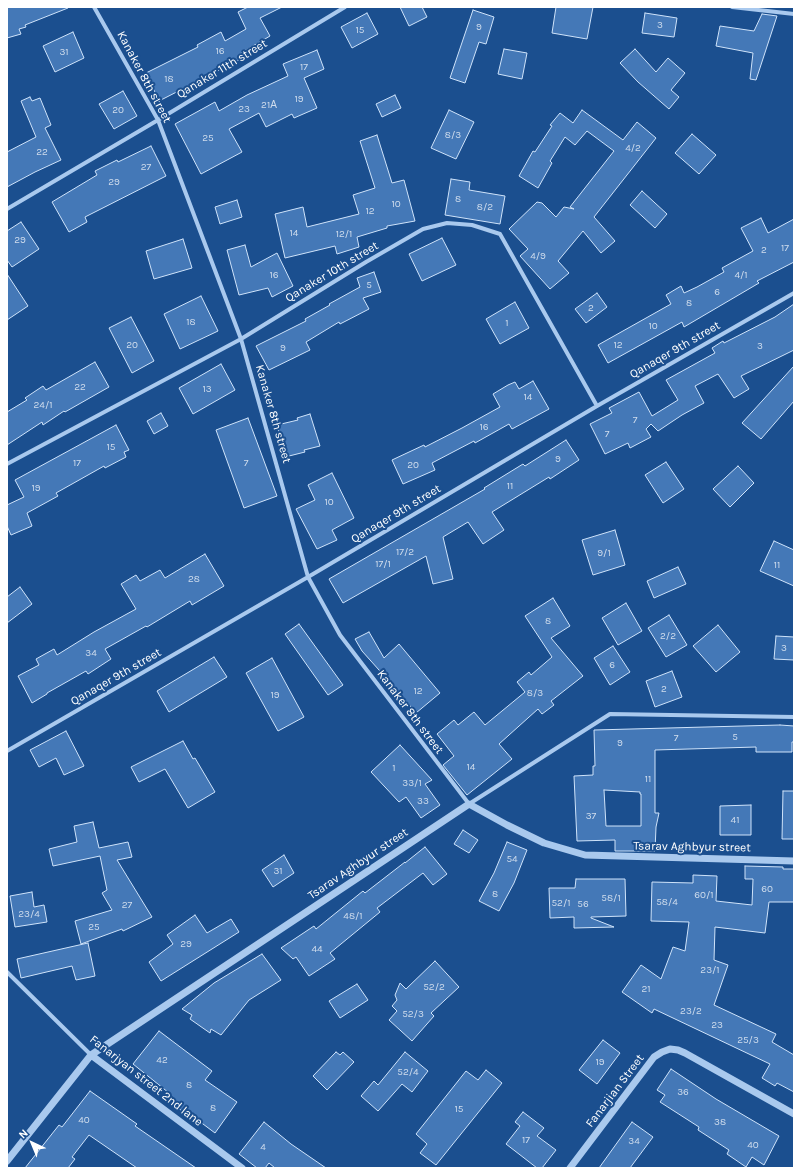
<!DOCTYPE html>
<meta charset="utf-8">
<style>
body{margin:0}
#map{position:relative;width:801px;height:1175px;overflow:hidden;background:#1b4f8f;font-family:Karla,sans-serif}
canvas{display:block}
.frame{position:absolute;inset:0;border:8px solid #fff;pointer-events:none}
.north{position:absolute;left:12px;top:1123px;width:40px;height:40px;-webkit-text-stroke:3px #1b4f8f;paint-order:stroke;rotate:316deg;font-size:11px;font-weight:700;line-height:16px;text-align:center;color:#fff}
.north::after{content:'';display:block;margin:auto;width:14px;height:18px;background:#fff;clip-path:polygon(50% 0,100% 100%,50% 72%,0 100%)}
</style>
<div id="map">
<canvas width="801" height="1175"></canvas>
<div class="frame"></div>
<div class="north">N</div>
</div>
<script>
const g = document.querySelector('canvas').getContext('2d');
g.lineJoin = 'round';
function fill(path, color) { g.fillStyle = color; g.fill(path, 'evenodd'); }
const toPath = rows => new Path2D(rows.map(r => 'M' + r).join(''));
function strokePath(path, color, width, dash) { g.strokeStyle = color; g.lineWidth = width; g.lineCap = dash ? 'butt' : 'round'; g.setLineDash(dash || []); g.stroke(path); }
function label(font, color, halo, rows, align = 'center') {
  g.font = font + ' Karla,sans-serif'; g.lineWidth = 4; g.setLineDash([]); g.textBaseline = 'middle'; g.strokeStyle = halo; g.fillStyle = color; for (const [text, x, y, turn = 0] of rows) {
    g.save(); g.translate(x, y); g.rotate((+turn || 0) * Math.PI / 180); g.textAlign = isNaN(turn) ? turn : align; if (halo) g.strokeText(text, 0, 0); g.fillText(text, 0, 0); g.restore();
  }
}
const building = toPath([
 [7,7,68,7,68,8,25,25,26,27,19,29,21,34,7,38,7,7],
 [248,7,282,7,260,18,270,36,241,53,243,58,159,101,146,73,198,47,197,45,221,32,225,41,246,29,238,12,248,7],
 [400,7,422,7,427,17,409,26,400,7],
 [556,7,593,7,587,39,552,33,556,7],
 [473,10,494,17,486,44,479,42,465,83,450,78,473,10],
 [367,13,378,34,352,48,341,27,367,13],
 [645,13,677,18,674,37,642,33,645,13],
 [762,14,777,16,756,80,750,79,753,53,716,46,720,26,754,31,762,14],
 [73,32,84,58,55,72,43,46,73,32],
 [504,49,527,53,522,79,498,74,504,49],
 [635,49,656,72,668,58,685,73,671,90,679,97,669,109,638,82,620,63,635,49],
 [317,50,324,69,304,78,317,108,294,118,292,114,266,127,259,113,229,129,242,152,201,174,175,124,215,102,219,111,247,95,288,76,283,64,317,50],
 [123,91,137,116,114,129,99,104,123,91],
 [395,95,401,108,382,117,376,104,395,95],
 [30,97,32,101,40,98,51,125,45,128,61,160,35,172,7,187,7,152,36,137,21,101,30,97],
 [449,110,474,122,456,159,431,148,449,110],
 [582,110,623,140,637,122,656,138,594,217,615,241,601,253,583,231,558,261,569,273,550,289,520,256,528,249,509,229,537,202,542,203,556,217,564,207,574,209,570,207,614,151,587,131,575,145,565,137,550,161,552,163,538,188,519,176,533,151,535,152,552,126,550,125,560,113,573,123,582,110],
 [692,134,716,155,699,174,675,153,692,134],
 [377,135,392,183,404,180,415,221,387,226,387,228,357,237,359,247,337,254,335,246,285,258,275,214,303,207,307,227,359,214,353,195,375,188,360,141,377,135],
 [151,146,166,176,85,217,87,222,69,232,52,202,97,175,95,171,117,160,118,162,151,146],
 [451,179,470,182,469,190,505,196,500,224,445,215,451,179],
 [642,191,667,214,655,228,630,205,642,191],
 [237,200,242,217,220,224,215,207,237,200],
 [761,218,768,233,794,219,794,262,757,281,759,283,684,327,682,322,608,363,598,345,671,304,666,295,681,286,684,293,697,287,724,272,722,268,753,251,741,228,761,218],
 [21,222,39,249,12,267,7,260,7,231,21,222],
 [442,238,456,265,422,281,409,254,442,238],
 [183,239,192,268,154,279,146,251,183,239],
 [245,245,251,267,277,253,293,286,272,297,268,288,239,295,227,250,245,245],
 [374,272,381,292,363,298,369,309,340,324,339,322,306,342,310,350,269,370,256,346,306,321,305,319,330,305,329,304,360,287,357,278,374,272],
 [7,274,28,306,7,320,7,274],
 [597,293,607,307,586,323,575,309,597,293],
 [201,296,218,331,180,349,164,314,201,296],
 [515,302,529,328,500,344,486,319,515,302],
 [794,304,794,350,741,376,749,389,734,398,718,374,695,386,704,403,682,415,658,431,651,424,646,429,651,437,630,448,628,443,605,454,590,424,612,413,609,408,639,392,652,416,678,400,666,380,715,353,712,348,723,341,724,343,775,317,794,304],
 [131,317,154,361,132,373,109,328,131,317],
 [95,362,109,387,65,412,64,411,43,425,42,422,7,445,7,412,27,400,25,398,43,386,46,390,95,362],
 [221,364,235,390,193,414,179,388,221,364],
 [794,366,794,401,761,439,742,423,794,366],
 [533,381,549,409,512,429,509,424,475,443,474,441,432,463,435,470,403,484,392,460,424,445,425,447,462,428,500,407,493,394,508,385,515,382,519,389,533,381],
 [161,413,168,426,154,434,147,421,161,413],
 [310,414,320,446,304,450,305,452,285,457,277,425,298,420,297,418,310,414],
 [248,418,277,496,244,508,216,430,248,418],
 [116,425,129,450,124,452,126,457,105,468,104,466,56,493,58,496,27,513,32,526,11,535,7,526,7,505,24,497,15,480,116,425],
 [566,440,579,460,550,479,549,477,492,512,504,530,483,544,468,522,443,537,453,579,433,584,426,556,343,603,329,579,485,489,484,488,523,464,525,466,566,440],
 [666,462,684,489,663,503,645,475,666,462],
 [738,466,754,483,730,507,713,489,738,466],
 [332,473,354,518,332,530,337,540,317,549,296,509,315,500,308,485,332,473],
 [615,530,625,565,593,575,582,540,615,530],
 [774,541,794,550,794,586,760,571,774,541],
 [205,554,224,586,192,605,190,601,147,627,146,626,105,649,111,659,88,674,86,671,47,693,47,694,32,703,18,676,39,665,36,659,54,649,57,655,94,632,136,609,121,584,136,575,140,581,160,570,165,578,205,554],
 [678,567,686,584,654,598,647,581,678,567],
 [20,587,32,604,7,623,7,597,20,587],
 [553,598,570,626,551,638,583,676,551,701,554,705,542,714,538,709,499,744,512,759,467,795,443,765,454,756,437,734,454,720,458,725,474,712,485,725,525,692,517,682,529,672,531,675,552,657,525,616,553,598],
 [626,603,642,631,618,645,602,618,626,603],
 [669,615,687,645,666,657,648,628,669,615],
 [299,624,343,685,328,695,285,634,299,624],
 [718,625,740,652,716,672,693,646,718,625],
 [369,632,384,658,399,644,440,693,416,713,396,689,362,651,355,639,369,632],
 [776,636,794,637,794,660,774,659,776,636],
 [613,646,630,672,610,685,594,658,613,646],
 [214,657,227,677,169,712,157,691,214,657],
 [272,658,304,717,278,731,246,673,272,658],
 [672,671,682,697,655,707,646,681,672,671],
 [780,725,794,726,794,742,792,742,792,752,756,752,756,747,655,750,655,813,659,813,656,827,655,851,615,851,615,840,577,841,574,776,593,775,593,766,595,766,594,730,780,725],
 [604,790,640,792,640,794,641,794,641,826,606,826,604,790],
 [66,731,84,766,64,775,56,758,39,767,30,750,66,731],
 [183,741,193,759,195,758,215,792,188,808,165,769,139,782,131,767,183,741],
 [400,745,432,780,425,784,440,805,421,818,406,797,399,802,371,772,400,745],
 [783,791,794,791,794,839,782,839,783,791],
 [751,805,751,835,720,835,720,806,751,805],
 [93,822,99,848,128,842,132,857,117,860,152,917,123,931,122,929,81,944,75,921,112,910,102,893,107,890,100,856,53,866,49,849,77,842,74,826,93,822],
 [463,830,478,840,469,853,454,844,463,830],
 [507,842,527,850,514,883,499,911,479,901,494,873,507,842],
 [425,847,447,874,433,885,423,873,377,908,380,912,330,953,335,959,309,976,296,957,293,959,281,948,314,926,316,929,363,891,365,893,405,862,405,863,425,847],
 [284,855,294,873,273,887,262,870,284,855],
 [745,866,783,867,783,869,794,869,794,902,769,902,765,933,715,927,714,960,728,965,714,1005,776,1034,772,1042,794,1055,794,1092,777,1083,775,1086,762,1078,770,1064,654,1009,652,1013,622,992,641,965,661,979,673,947,685,951,689,922,651,921,652,882,693,883,693,875,717,876,716,901,752,905,753,879,745,879,745,866],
 [576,879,625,879,626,916,591,917,591,918,614,927,574,928,574,917,550,918,549,888,575,888,576,879],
 [32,892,34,907,44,905,47,922,15,927,10,896,32,892],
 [195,915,207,933,231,919,239,932,161,981,149,962,173,944,167,935,195,915],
 [88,943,95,976,76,980,72,966,21,978,17,959,88,943],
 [262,954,281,980,249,1000,221,1035,211,1029,210,1033,190,1019,192,1015,182,1009,214,983,262,954],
 [435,961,459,987,431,1013,434,1016,412,1041,389,1020,397,1011,392,1006,397,1000,395,995,400,983,406,989,435,961],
 [357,984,368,1000,340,1018,329,1001,357,984],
 [159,1031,212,1071,205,1080,237,1102,215,1133,183,1109,182,1111,165,1098,169,1093,133,1064,159,1031],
 [603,1040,620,1053,597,1084,579,1070,603,1040],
 [336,1052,340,1055,343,1052,354,1062,327,1090,313,1076,336,1052],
 [405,1052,428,1071,412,1092,402,1084,378,1111,361,1096,374,1081,378,1085,405,1052],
 [671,1069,716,1099,779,1136,764,1165,752,1157,746,1167,727,1154,729,1150,698,1130,699,1127,660,1102,665,1095,657,1090,671,1069],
 [486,1070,502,1083,436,1165,420,1153,427,1144,416,1134,466,1071,478,1080,486,1070],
 [90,1091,137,1124,135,1126,196,1168,137,1168,89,1135,72,1157,75,1159,68,1168,25,1168,59,1125,62,1127,90,1091],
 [523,1112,544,1128,537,1136,556,1150,542,1168,537,1168,506,1144,520,1126,515,1122,523,1112],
 [264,1122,291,1144,326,1168,275,1168,269,1163,265,1168,257,1168,239,1154,264,1122],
 [632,1122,653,1137,630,1168,599,1168,632,1122]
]);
const minor = toPath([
 [94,7,158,120,241,339,308,577,340,635,469,804,610,714,794,717],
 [732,7,794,14],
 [7,209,158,120,345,7],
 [7,464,241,339,366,262,423,229,447,223,472,225,500,234,597,406],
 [7,751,308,577,597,406,794,293],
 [7,972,91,1055]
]);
const tertiary = toPath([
 [91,1055,242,1168],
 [7,1161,91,1055,469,804,507,825,544,843,585,855,794,861],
 [570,1168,654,1057,662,1052,670,1049,678,1050,685,1053,794,1114]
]);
const numberNames = [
 ["3",660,25],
 ["9",479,27],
 ["15",360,30],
 ["16",220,51],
 ["31",64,52],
 ["17",304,67],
 ["18",169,79],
 ["19",299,99],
 ["21А",269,105],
 ["23",244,109],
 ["20",118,110],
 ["8/3",453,135],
 ["25",208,138],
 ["4/2",633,148],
 ["22",42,152],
 ["27",146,167],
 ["29",114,182],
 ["8",458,199],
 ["10",396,204],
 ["8/2",485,207],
 ["12",370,211],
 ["14",294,233],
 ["12/1",344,234],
 ["29",20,240],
 ["17",785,248],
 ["2",764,250],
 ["4/9",538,256],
 ["16",274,275],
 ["4/1",741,275],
 ["5",369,285],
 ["6",717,292],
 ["8",689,303],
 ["2",591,308],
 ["18",191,322],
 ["1",507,323],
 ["10",653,326],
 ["20",132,345],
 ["12",618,345],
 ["3",760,346],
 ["9",283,348],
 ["22",80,387],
 ["13",207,389],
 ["14",528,397],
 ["24/1",43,405],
 ["7",635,420],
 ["16",484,427],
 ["7",607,434],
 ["15",111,447],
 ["9",558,459],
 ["17",77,463],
 ["7",246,463],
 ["20",413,465],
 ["11",510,486],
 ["19",36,488],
 ["10",329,502],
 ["17/2",405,552],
 ["9/1",604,553],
 ["17/1",383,564],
 ["11",777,565],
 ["28",194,579],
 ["8",548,621],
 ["2/2",668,636],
 ["3",784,648],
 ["34",91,653],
 ["6",612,665],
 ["2",664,689],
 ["12",418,691],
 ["8/3",535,693],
 ["19",275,695],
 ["5",735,737],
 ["7",676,738],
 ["9",620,743],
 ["14",471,767],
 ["1",394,768],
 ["11",648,779],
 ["33/1",412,783],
 ["33",423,801],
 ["37",591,816],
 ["41",735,820],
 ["54",512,859],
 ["31",278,871],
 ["60",767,889],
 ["8",495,894],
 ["60/1",704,895],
 ["58/1",611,898],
 ["58/4",667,902],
 ["52/1",561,903],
 ["56",583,904],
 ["27",127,905],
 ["23/4",29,914],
 ["48/1",353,916],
 ["25",94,927],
 ["29",186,944],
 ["44",317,949],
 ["23/1",710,970],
 ["52/2",434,987],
 ["21",646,989],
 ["23/2",691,1011],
 ["52/3",413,1014],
 ["23",717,1025],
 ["25/3",748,1040],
 ["42",162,1060],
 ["19",600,1062],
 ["52/4",408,1072],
 ["8",189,1085],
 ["36",683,1092],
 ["8",213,1108],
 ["15",459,1109],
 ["40",84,1120],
 ["38",720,1122],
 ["17",526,1140],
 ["34",634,1141],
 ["40",753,1145],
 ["4",263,1147]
];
const streetNames = [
 ["Qanaker 11th street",222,69,-31],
 ["Kanaker 8th street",144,77,62],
 ["Qanaker 10th street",332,272,-31],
 ["Qanaqer 9th street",675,350,-30],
 ["Kanaker 8th street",273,414,74],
 ["Qanaqer 9th street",396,514,-31],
 ["Qanaqer 9th street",116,677,-30],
 ["Kanaker 8th street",410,712,53],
 ["Tsarav Aghbyur street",692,847,1],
 ["Tsarav Aghbyur street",358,864,-34],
 ["Fanarjyan street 2nd lane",146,1081,38],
 ["Fanarjian Street",615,1091,-53]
];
fill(building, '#4478b7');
strokePath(building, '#cfe3fa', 1);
strokePath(minor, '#a9c9ee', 4);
strokePath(tertiary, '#a9c9ee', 7);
label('10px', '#d0dded', null, numberNames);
label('12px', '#fff', '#1b4f8f', streetNames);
</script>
